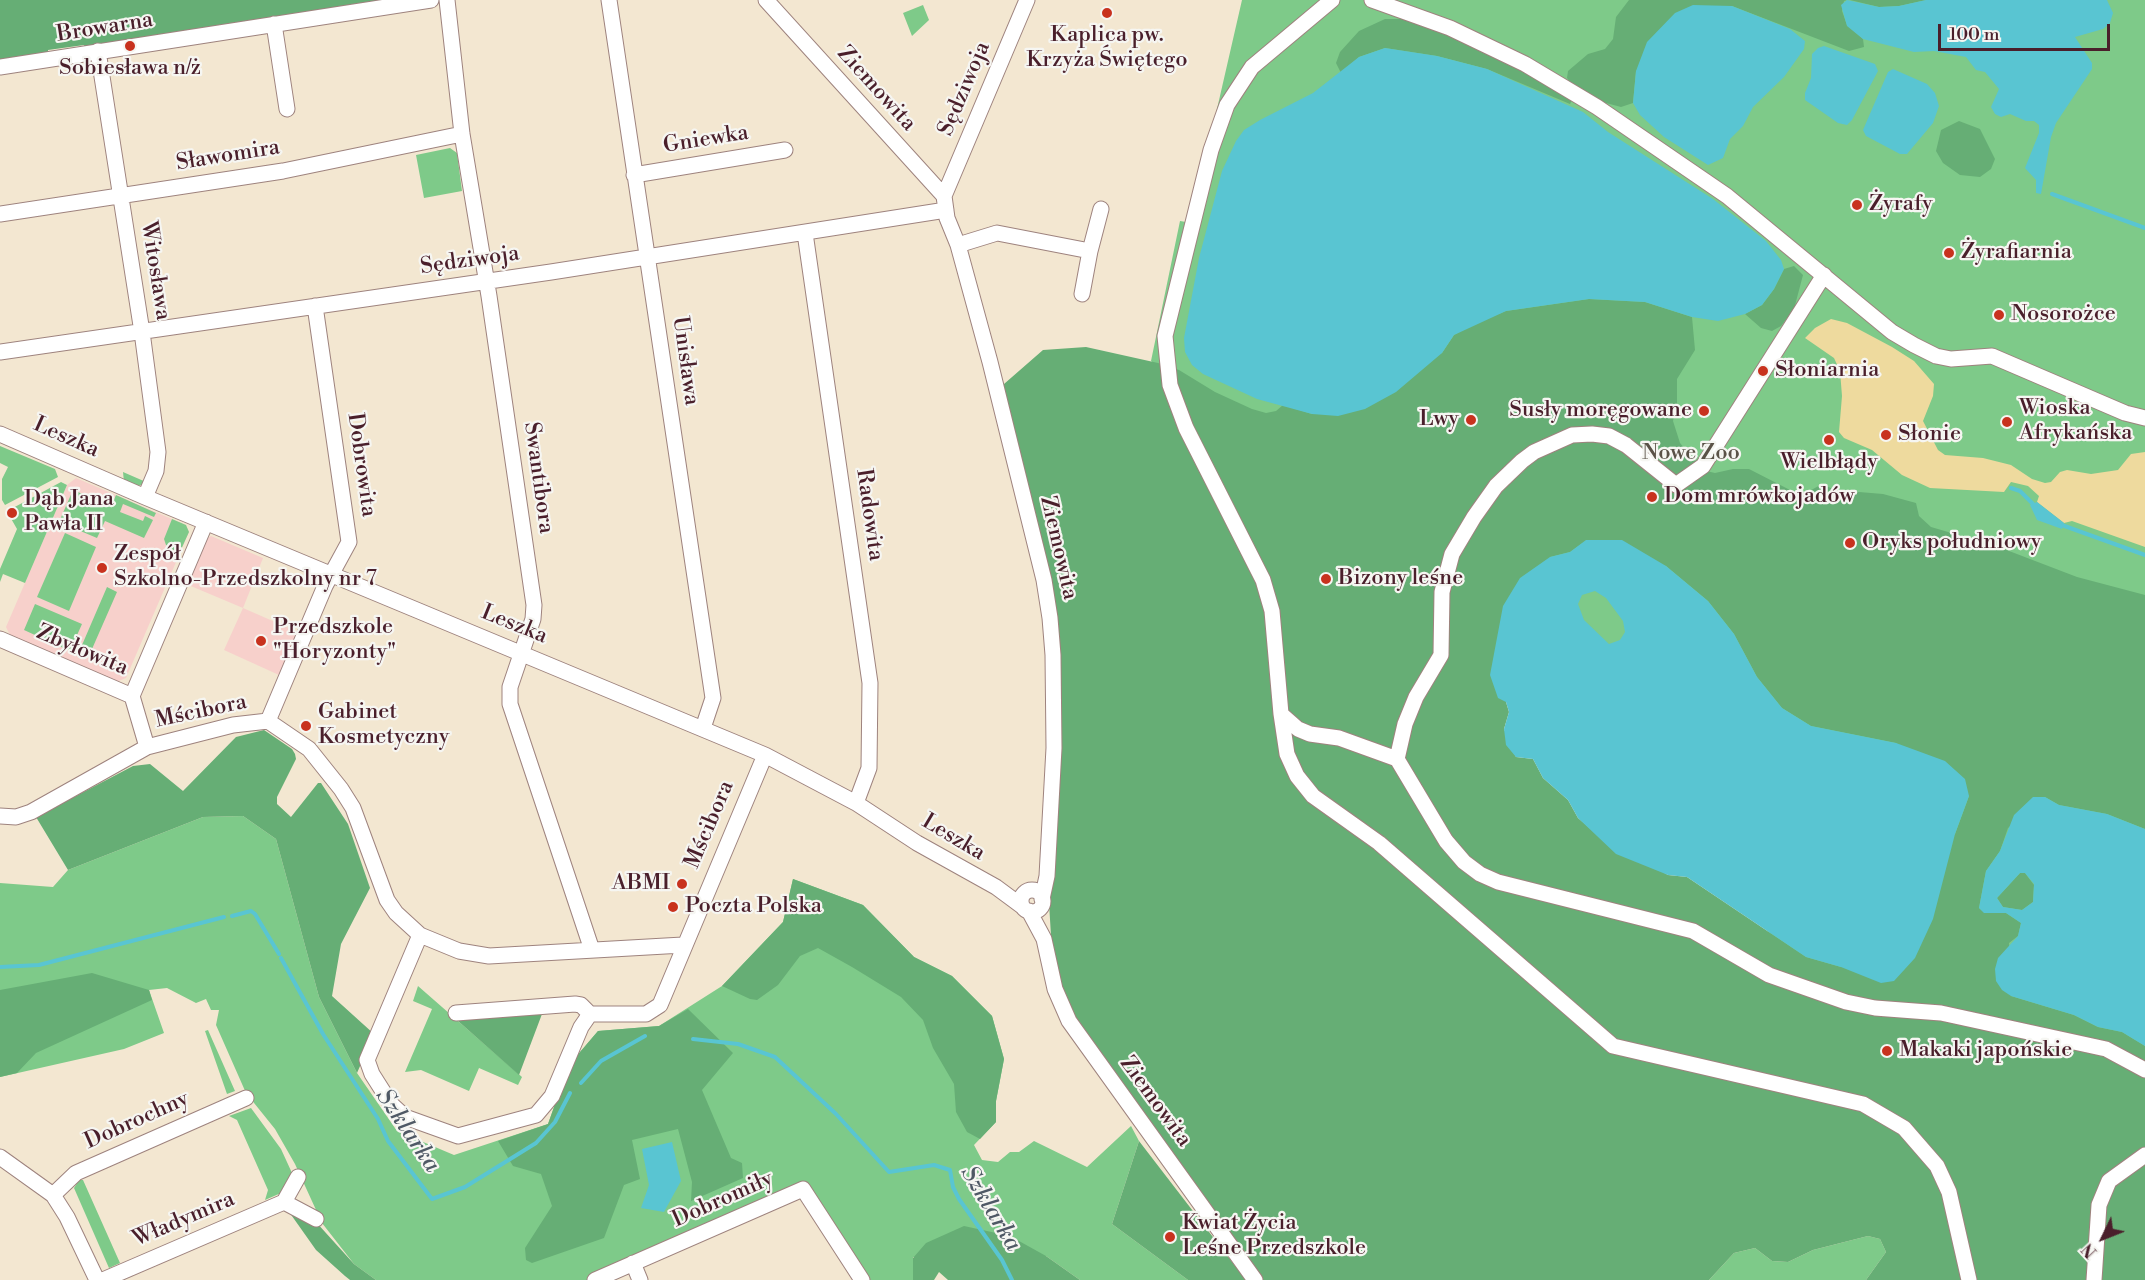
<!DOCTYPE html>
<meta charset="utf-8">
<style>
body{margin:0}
#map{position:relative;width:2145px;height:1280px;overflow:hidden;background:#f3e7d1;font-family:"Libre Bodoni",serif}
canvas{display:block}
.north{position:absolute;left:2073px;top:1208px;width:60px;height:60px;-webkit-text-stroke:4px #f6f6f2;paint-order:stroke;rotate:227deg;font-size:16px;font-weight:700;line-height:24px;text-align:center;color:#4a1f2b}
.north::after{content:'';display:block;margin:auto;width:21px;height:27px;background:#4a1f2b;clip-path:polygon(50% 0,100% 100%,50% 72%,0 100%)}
.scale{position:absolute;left:1938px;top:24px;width:172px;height:27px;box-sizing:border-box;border:3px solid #4a1f2b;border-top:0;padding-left:8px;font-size:18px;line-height:21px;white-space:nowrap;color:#4a1f2b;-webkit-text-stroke:4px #f6f6f2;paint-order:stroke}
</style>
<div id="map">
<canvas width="2145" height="1280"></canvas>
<div class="north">N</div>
<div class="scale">100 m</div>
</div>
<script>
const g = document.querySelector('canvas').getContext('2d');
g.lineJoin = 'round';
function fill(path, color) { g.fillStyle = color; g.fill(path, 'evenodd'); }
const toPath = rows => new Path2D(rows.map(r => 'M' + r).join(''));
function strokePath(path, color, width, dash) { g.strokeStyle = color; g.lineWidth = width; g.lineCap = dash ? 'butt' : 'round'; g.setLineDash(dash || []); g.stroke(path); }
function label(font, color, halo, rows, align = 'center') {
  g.font = font + ' "Libre Bodoni",serif'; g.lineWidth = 4.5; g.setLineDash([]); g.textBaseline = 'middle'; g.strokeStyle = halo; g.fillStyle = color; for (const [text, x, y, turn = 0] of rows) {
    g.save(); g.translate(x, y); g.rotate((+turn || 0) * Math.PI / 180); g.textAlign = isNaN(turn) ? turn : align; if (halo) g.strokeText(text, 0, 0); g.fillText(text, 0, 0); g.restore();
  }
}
const built = toPath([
 [76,478,186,525,189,532,126,678,116,682,11,637,6,627,67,485],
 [211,536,263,558,243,608,298,632,279,675,224,650,243,608,186,584,206,539]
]);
const green = toPath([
 [1242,0,2145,0,2145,1280,1151,361,1180,221,1186,222,1203,170],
 [923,5,929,20,912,36,903,13],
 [450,148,457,153,462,191,424,198,416,155],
 [0,446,55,469,58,477,5,505,2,500,2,479,8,467,0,463],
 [123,472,146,482,137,487,124,482],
 [61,482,67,485,25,583,3,574,0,582,0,569,17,529,9,515,11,509],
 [73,490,111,506,116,495,156,513,154,517,123,504,120,512,143,521,145,516,153,520,144,538,105,521,97,538,59,522],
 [172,519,186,525,189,532,179,554,166,545,164,539],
 [65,533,96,547,69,611,37,597],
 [107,587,117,592,92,649,82,645],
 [35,604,82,624,70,651,24,630],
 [243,816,276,839,319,997,357,1073,397,1131,454,1155,548,1124,569,1065,598,1031,659,1026,722,986,783,922,793,879,863,905,914,957,952,976,992,1016,1004,1059,996,1101,996,1122,974,1145,982,1160,998,1162,1010,1152,1019,1152,1034,1141,1087,1167,1131,1126,1139,1141,1112,1224,1188,1280,1080,1280,1046,1256,913,1257,913,1280,867,1280,808,1188,595,1280,376,1280,354,1264,322,1223,295,1164,275,1129,246,1093,216,1025,219,1010,211,1010,206,999,196,1003,167,988,149,990,164,1033,124,1049,0,1077,0,883,53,887,68,870,203,817],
 [418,986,522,1077,518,1085,479,1068,469,1091,421,1070,405,1072,432,1009,413,1001],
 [208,1030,235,1091,227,1094,205,1031],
 [251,1108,281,1149,292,1173,290,1182,281,1193,265,1200,268,1190,237,1120,229,1116],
 [79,1180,83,1180,120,1263,109,1268,74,1188],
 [1868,1236,1880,1239,1886,1252,1866,1280,1709,1280,1734,1253,1755,1248,1772,1261,1788,1262,1813,1250]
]);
const forest = toPath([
 [0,0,395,0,85,48,84,45,48,50,48,54,0,61],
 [1629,0,1847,0,1844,1,1842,11,1847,25,1863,39,1864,47,1849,51,1732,6,1636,71,1633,103,1621,107,1595,100,1575,88,1567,78,1568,71,1588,54,1605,49,1613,39,1616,17],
 [1850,0,1926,0,1899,6,1879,7],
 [1385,19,1410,19,1475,45,1533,74,1572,100,1570,104,1487,69,1437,56,1385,48,1359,57,1341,73,1336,63,1340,52,1359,31],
 [1959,121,1980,129,1995,159,1991,169,1980,177,1960,175,1943,163,1936,151,1941,130],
 [1794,266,1803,275,1794,309,1781,326,1772,331,1761,328,1745,314,1762,305,1774,289,1784,269],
 [1589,299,1645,302,1692,317,1695,350,1677,379,1677,403,1673,421,1680,443,1702,470,1715,473,1733,469,1749,469,1790,490,1806,493,1822,484,1835,490,1883,494,1916,503,1919,516,1931,527,1996,546,2077,577,2145,595,2145,829,2107,814,2059,805,2045,797,2008,828,2000,851,1986,871,1979,908,1984,912,2006,913,2021,923,2018,936,2009,943,2011,996,2074,1015,2098,1027,2122,1032,2145,1046,2145,1280,1866,1280,1886,1252,1880,1239,1868,1236,1813,1250,1788,1262,1772,1261,1755,1248,1734,1253,1709,1280,1259,1280,1064,1002,1052,952,1049,903,1060,653,1058,623,1001,391,1004,384,1043,350,1086,347,1158,363,1179,370,1215,392,1252,409,1266,413,1276,411,1283,405,1312,414,1442,353,1454,335,1474,324,1506,311],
 [1587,540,1666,566,1708,601,1734,634,1757,677,1782,708,1811,726,1896,743,1969,796,1955,834,1841,967,1806,957,1687,877,1668,875,1597,834,1578,818,1568,800,1543,778,1533,759,1516,757,1504,729,1509,712,1506,702,1550,557,1570,552],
 [264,730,292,749,295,754,296,759,277,797,277,804,291,817,318,783,321,783,348,824,370,888,341,944,332,996,374,1034,357,1073,319,997,276,839,243,816,203,817,68,870,36,817,133,766,150,764,183,791,236,737],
 [2020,873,2025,873,2034,885,2033,902,2022,910,2003,907,1997,898],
 [793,879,863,905,914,957,952,976,992,1016,1004,1059,996,1101,996,1122,980,1139,967,1132,956,1112,954,1084,933,1048,923,1020,901,997,852,967,818,948,800,956,778,985,757,1000,750,999,722,986,783,922],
 [92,973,149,990,152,1000,36,1053,17,1073,0,1077,0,990],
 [688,1009,733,1053,702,1090,731,1158,742,1163,743,1178,691,1201,692,1182,678,1129,632,1140,640,1179,624,1185,604,1238,532,1263,526,1260,525,1248,552,1206,541,1174,513,1166,498,1141,548,1124,569,1065,598,1031,659,1026],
 [449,1013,456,1013,542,1014,519,1075],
 [1139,1141,1246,1280,1188,1280,1112,1224],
 [287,1209,316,1222,354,1264,376,1280,350,1280,345,1276,316,1250],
 [964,1226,1010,1236,1046,1256,1080,1280,948,1280,939,1272,934,1280,913,1280,913,1258,926,1243]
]);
const sand = toPath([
 [1831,319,1847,323,1892,347,1914,361,1934,384,1933,396,1923,421,1938,450,1945,455,1983,458,2011,465,2032,479,2045,483,2051,482,2060,472,2067,470,2091,474,2118,470,2131,454,2145,452,2145,547,2072,521,2064,523,2037,502,2039,496,2028,486,2011,482,2004,492,1930,488,1902,475,1872,450,1844,438,1839,432,1842,396,1840,371,1834,358,1805,338,1815,328]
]);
const water = toPath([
 [1847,0,1879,7,1899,6,1926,0,2107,0,2113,13,2110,23,2103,29,2075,37,2092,63,2092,69,2056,123,2051,137,2041,194,2036,193,2036,180,2025,168,2039,133,2039,125,2034,121,2026,121,2010,114,2001,117,1995,114,1991,107,1999,89,1985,72,1976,70,1966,57,1934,51,1914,52,1863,39,1847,26,1841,5],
 [1693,5,1732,6,1790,29,1805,41,1804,49,1784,77,1753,107,1743,126,1730,139,1723,158,1708,165,1664,137,1640,115,1633,103,1636,71,1647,42,1675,13],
 [1824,46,1875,64,1878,71,1852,120,1847,125,1838,123,1805,100,1805,93,1811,78,1812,54,1818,48],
 [1385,48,1437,56,1487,69,1583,112,1608,132,1713,199,1766,241,1781,260,1784,269,1774,289,1762,305,1745,314,1718,321,1692,317,1645,302,1589,299,1506,311,1454,335,1442,353,1396,392,1365,409,1338,416,1312,414,1257,399,1203,374,1192,365,1185,352,1184,338,1199,258,1222,171,1236,141,1244,130,1260,120,1313,93,1359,57],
 [1893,69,1927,84,1935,93,1939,106,1933,123,1907,154,1900,154,1866,136,1863,130,1888,72],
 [2037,502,2064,523,2062,529,2037,520,2030,505],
 [1586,540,1622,540,1666,566,1708,601,1734,634,1757,677,1782,708,1811,726,1896,743,1945,761,1965,779,1969,796,1955,834,1933,919,1915,958,1894,981,1881,983,1841,967,1806,957,1687,877,1668,875,1616,854,1578,818,1568,800,1543,778,1533,759,1516,757,1506,745,1504,729,1509,712,1506,702,1498,698,1490,675,1503,606,1520,578,1550,557,1570,552],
 [1595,591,1606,598,1623,621,1625,632,1620,640,1609,644,1584,620,1578,604,1582,595],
 [2033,797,2045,797,2059,805,2107,814,2145,829,2145,1046,2122,1032,2098,1027,2074,1015,2011,996,2002,990,1996,981,1995,969,1998,958,2018,936,2021,923,2006,913,1984,913,1979,908,1986,871,2000,851,2014,815],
 [2020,873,2025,873,2034,884,2033,902,2022,910,2003,907,1997,898],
 [672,1142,681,1181,664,1212,641,1208,649,1185,642,1149]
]);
const stream = toPath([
 [2052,194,2145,228],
 [2011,488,2020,491,2036,507],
 [2059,524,2145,555],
 [232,916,251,911,255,914,279,954],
 [281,958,323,1034,378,1119,388,1141,432,1199,465,1187,536,1143,555,1122,570,1093],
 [0,967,39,965,224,917],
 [693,1039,738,1044,775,1057,836,1114,889,1172,934,1165,950,1170,953,1187,959,1199,1002,1260,1012,1280],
 [581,1083,601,1061,645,1036]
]);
const minor = toPath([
 [447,0,462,134,489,296,534,605,533,619,510,687,510,704,592,950],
 [609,0,713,698,703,728],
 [766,0,944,196,947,218,958,245,990,362,1044,580,1050,618,1053,655,1054,748,1047,876,1042,899],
 [1372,0,1450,28,1525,64,1597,107,1727,196,1892,332,1914,345,1936,356,1951,359,1992,356,2125,413,2145,418],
 [274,24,287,109],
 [98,51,142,332,158,452,156,471,145,497],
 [0,67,431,0],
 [634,175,785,150],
 [944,196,1027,0],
 [0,214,283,171,462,134],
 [805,233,870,683,869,768,856,803],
 [958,245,997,233,1090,251,1101,209],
 [1824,275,1703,466,1676,485,1626,445,1609,436,1592,434,1572,435,1534,452,1522,461,1496,486,1474,517,1452,554,1442,592,1441,655,1416,697,1405,724,1397,759,1446,841,1464,862,1480,874,1498,882,1693,931,1769,975,1846,1002,1875,1008,1941,1013,2106,1049,2145,1070],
 [1082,294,1090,251],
 [0,352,551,272,946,210],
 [0,434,145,497,765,755,856,803,917,843,996,887,1023,907],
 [0,639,132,696,147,747],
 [132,696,206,522],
 [1281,714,1272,611,1263,580,1186,428,1170,385,1165,336,1211,150,1227,105,1252,67,1332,0],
 [268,721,325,586,349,542,315,306],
 [1397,759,1339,738,1310,734,1298,729,1281,714,1287,754,1297,776,1313,796,1379,843,1613,1046,1863,1104,1904,1128,1937,1166,1949,1192,1969,1280],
 [0,816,16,817,31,812,147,747,233,725,268,721,309,749,341,789,353,808,387,900,396,913,420,935,459,951,489,956,683,945],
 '1021 901a11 11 0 1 1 22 0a11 11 0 1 1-22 0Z',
 [1029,911,1044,939,1055,989,1069,1021,1255,1280],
 [420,935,367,1060,372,1074,391,1104,405,1117,458,1136,536,1115,552,1096,581,1027,590,1014,646,1014,660,1005,765,755],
 [456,1013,575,1004,581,1005,590,1014],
 [0,1157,53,1195,67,1217,97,1280],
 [298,1177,284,1202,316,1219],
 [53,1195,76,1173,246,1098],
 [633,1263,640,1280],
 [103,1280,284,1202],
 [595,1280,803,1189,862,1280],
 [2094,1280,2099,1205,2109,1181,2145,1155]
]);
const markers = [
 [1107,13,6,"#c8321e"],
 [130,46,6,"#c8321e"],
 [1857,205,6,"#c8321e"],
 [1949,253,6,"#c8321e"],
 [1999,315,6,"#c8321e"],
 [1763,371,6,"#c8321e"],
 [1704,411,6,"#c8321e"],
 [1471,420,6,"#c8321e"],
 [2007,422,6,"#c8321e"],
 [1886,435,6,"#c8321e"],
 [1829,440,6,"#c8321e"],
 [1652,497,6,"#c8321e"],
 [12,513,6,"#c8321e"],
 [1850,543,6,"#c8321e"],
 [102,568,6,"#c8321e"],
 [1326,579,6,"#c8321e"],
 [261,641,6,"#c8321e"],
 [306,726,6,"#c8321e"],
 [682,884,6,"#c8321e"],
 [673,907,6,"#c8321e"],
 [1887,1051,6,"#c8321e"],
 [1170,1237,6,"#c8321e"]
];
const streetNames = [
 ["Browarna",105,28,-9],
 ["Ziemowita",876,89,48],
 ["Sędziwoja",965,89,-67],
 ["Gniewka",706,140,-9],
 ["Sławomira",228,156,-9],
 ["Sędziwoja",470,261,-8],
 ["Witosława",155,271,81],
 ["Unisława",685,361,82],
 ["Leszka",66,438,24],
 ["Dobrowita",361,465,82],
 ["Swantibora",538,478,82],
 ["Radowita",869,515,82],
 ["Ziemowita",1058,548,77],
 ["Leszka",514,625,22],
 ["Zbyłowita",82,651,23],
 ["Mścibora",201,712,-12],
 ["Mścibora",710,825,-67],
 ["Leszka",953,838,31],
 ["Ziemowita",1155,1102,54],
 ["Dobrochny",137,1121,-24],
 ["Dobromiły",723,1200,-24],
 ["Władymira",184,1220,-23]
];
const poiNames = [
 ["Kaplica pw.",1107,36,"center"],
 ["Krzyża Świętego",1107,61,"center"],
 ["Sobiesława n/ż",130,69,"center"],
 ["Żyrafy",1869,205],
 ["Żyrafiarnia",1961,253],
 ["Nosorożce",2011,315],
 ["Słoniarnia",1775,371],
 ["Wioska",2019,409],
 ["Afrykańska",2019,434],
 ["Susły moręgowane",1692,411,"right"],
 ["Lwy",1459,420,"right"],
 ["Słonie",1898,435],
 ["Wielbłądy",1829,463,"center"],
 ["Dom mrówkojadów",1664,497],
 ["Dąb Jana",24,500],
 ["Pawła II",24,525],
 ["Oryks południowy",1862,543],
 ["Zespół",114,555],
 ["Szkolno-Przedszkolny nr 7",114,580],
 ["Bizony leśne",1338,579],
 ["Przedszkole",273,628],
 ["\"Horyzonty\"",273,653],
 ["Gabinet",318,713],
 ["Kosmetyczny",318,738],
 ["ABMI",670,884,"right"],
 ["Poczta Polska",685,907],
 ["Makaki japońskie",1899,1051],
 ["Kwiat Życia",1182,1224],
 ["Leśne Przedszkole",1182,1249]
];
const parkNames = [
 ["Nowe Zoo",1691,454]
];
const waterNames = [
 ["Szklarka",407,1131,56],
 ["Szklarka",990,1209,59]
];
fill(built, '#f7d0cb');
fill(green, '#7eca89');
fill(forest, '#66ae75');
fill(sand, '#eeda9e');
fill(water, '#59c5d2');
strokePath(stream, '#59c5d2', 4);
strokePath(minor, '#9e837e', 17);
strokePath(minor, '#fff', 15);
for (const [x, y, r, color] of markers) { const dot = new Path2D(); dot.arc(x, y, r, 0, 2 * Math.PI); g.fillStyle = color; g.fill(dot); strokePath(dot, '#f6f6f2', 2); }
label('22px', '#4a1f2b', '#f6f6f2', streetNames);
label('22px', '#4a1f2b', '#f6f6f2', poiNames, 'left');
label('22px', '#5a5247', '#f6f6f2', parkNames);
label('italic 24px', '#4f5965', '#f6f6f2', waterNames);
</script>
